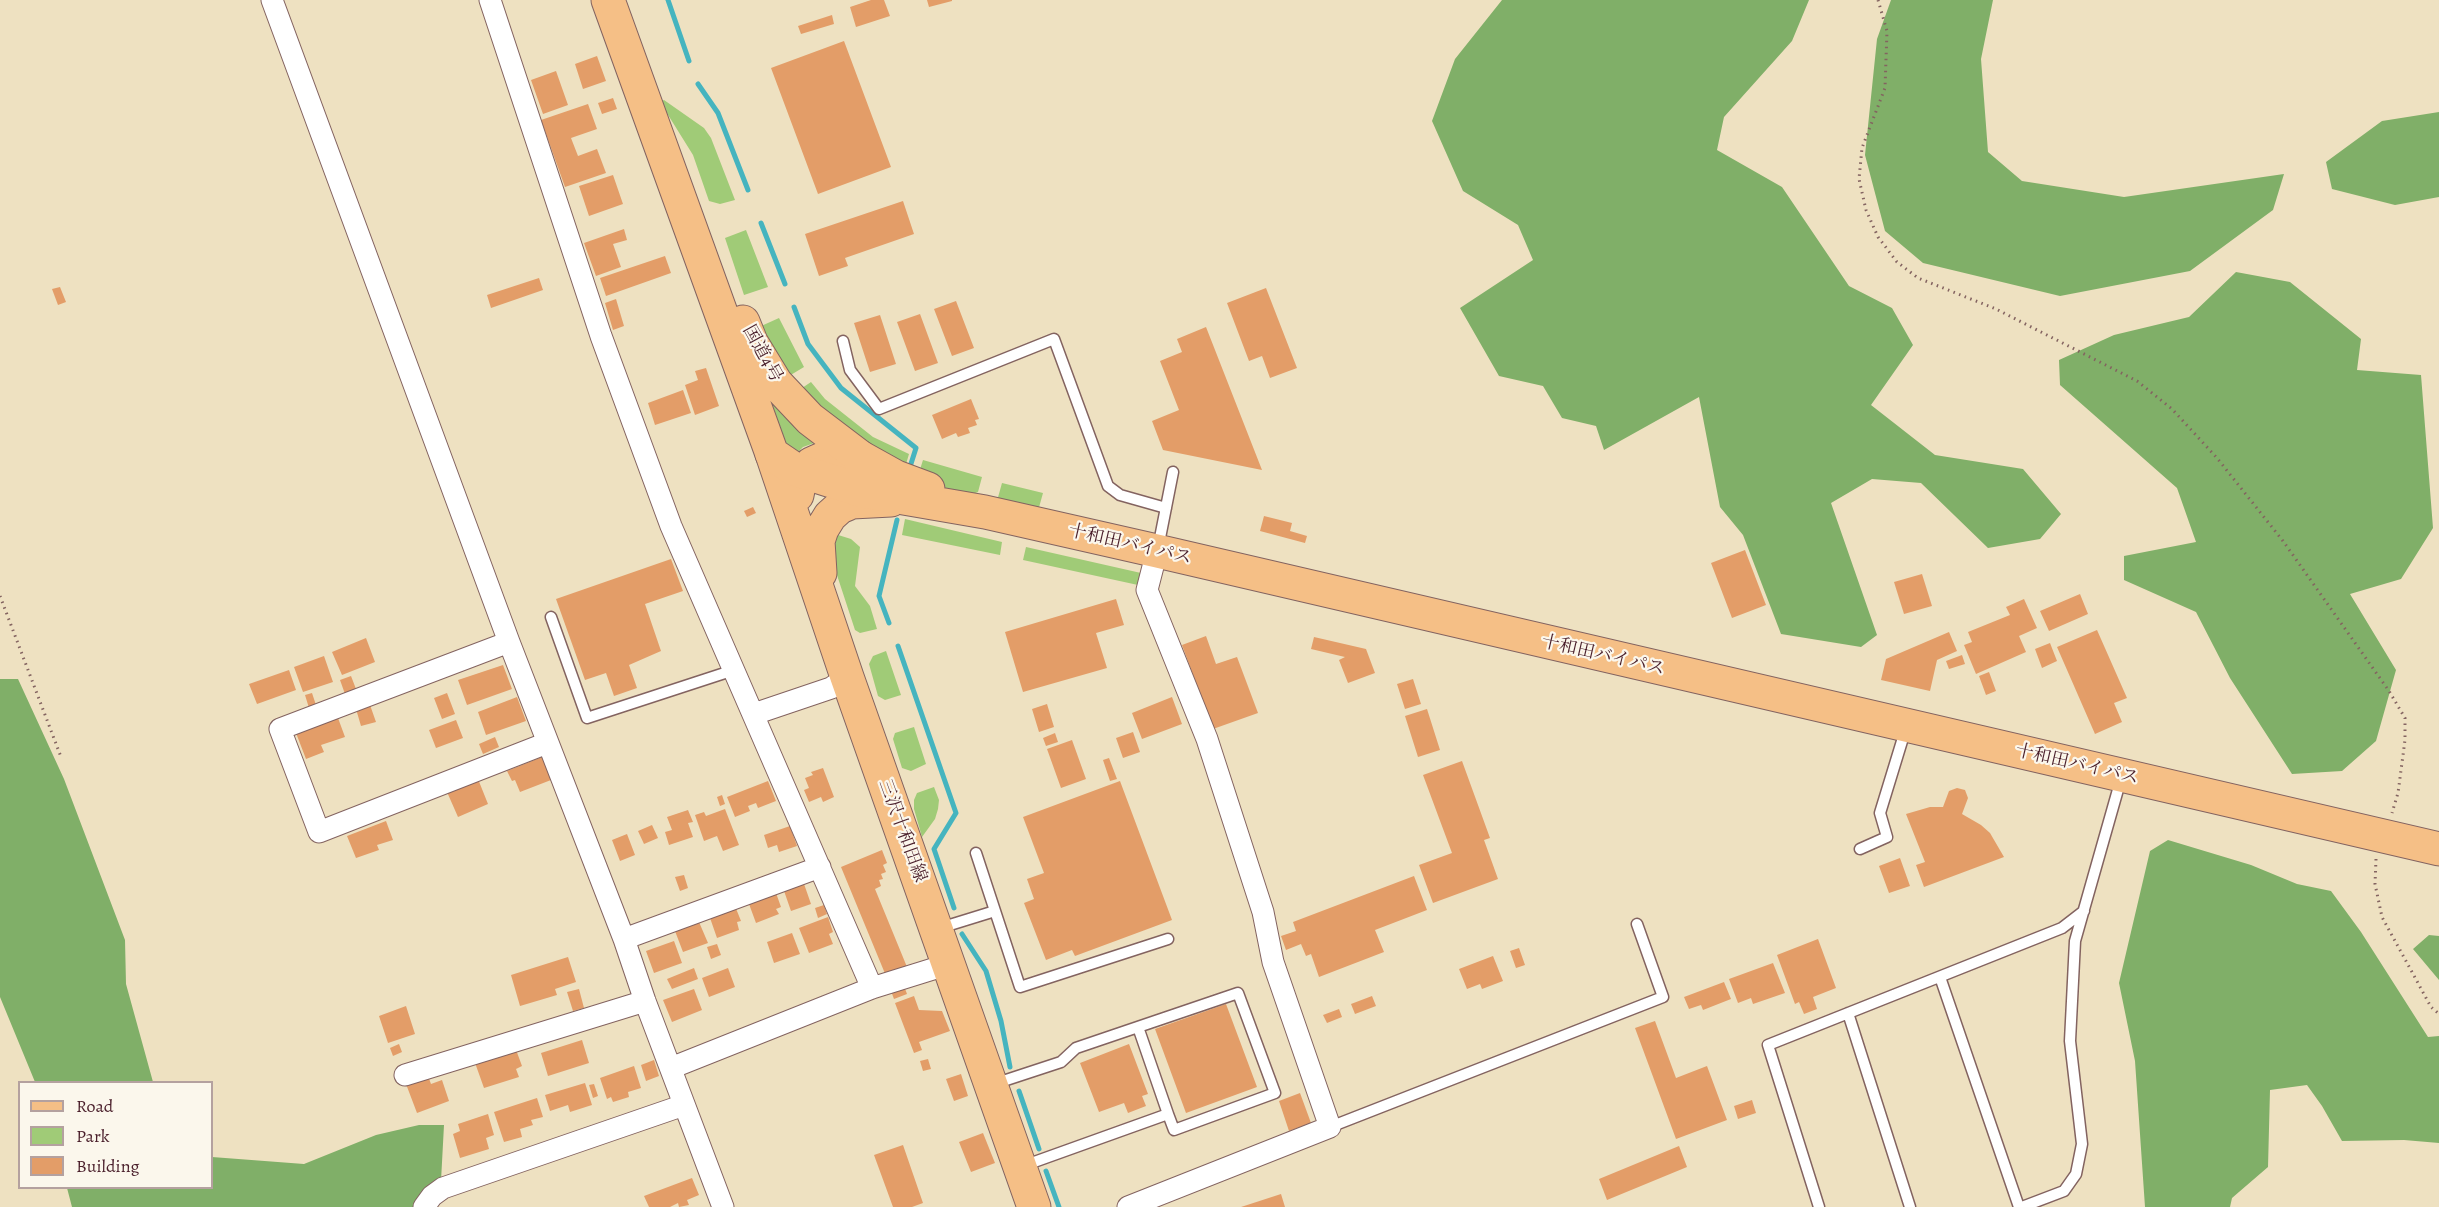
<!DOCTYPE html>
<meta charset="utf-8">
<style>
body{margin:0}
#map{position:relative;width:2439px;height:1207px;overflow:hidden;background:#eee1c1;font-family:Alegreya,serif}
canvas{display:block}
.legend{position:absolute;left:18px;top:1081px;width:195px;height:108px;box-sizing:border-box;background:#fbf7ec;border:2px solid #b4a19f;margin:0;padding:8px 10px;list-style:none;font-size:18px;color:#4a1f2b}
.legend li{display:flex;align-items:center;gap:12px;height:30px}
.legend b{width:30px;border:2px solid #b4a19f}
</style>
<div id="map">
<canvas width="2439" height="1207"></canvas>
<ul class="legend">
<li><b style="height:8px;background:#f5bf86"></b>Road</li>
<li><b style="height:16px;background:#a0cb77"></b>Park</li>
<li><b style="height:16px;background:#e39d68"></b>Building</li>
</ul>
</div>
<script>
const g = document.querySelector('canvas').getContext('2d');
g.lineJoin = 'round';
function fill(path, color) { g.fillStyle = color; g.fill(path, 'evenodd'); }
const toPath = rows => new Path2D(rows.map(r => 'M' + r).join(''));
function strokePath(path, color, width, dash) { g.strokeStyle = color; g.lineWidth = width; g.lineCap = dash ? 'butt' : 'round'; g.setLineDash(dash || []); g.stroke(path); }
function label(font, color, halo, rows, align = 'center') {
  g.font = font + ' Alegreya,"Noto Serif JP",serif'; g.lineWidth = 4.5; g.setLineDash([]); g.textBaseline = 'middle'; g.strokeStyle = halo; g.fillStyle = color; for (const [text, x, y, turn = 0] of rows) {
    g.save(); g.translate(x, y); g.rotate((+turn || 0) * Math.PI / 180); g.textAlign = isNaN(turn) ? turn : align; if (halo) g.strokeText(text, 0, 0); g.fillText(text, 0, 0); g.restore();
  }
}
const green = toPath([
 [664,100,704,128,711,138,735,200,720,204,709,201,693,155,660,102],
 [746,230,768,287,744,295,725,238],
 [779,318,804,367,789,376,759,327],
 [811,382,825,399,873,437,909,454,904,471,796,392],
 [767,390,820,441,803,447,797,453,790,454],
 [923,460,982,477,978,492,967,496,917,479],
 [1002,483,1043,493,1038,511,997,501],
 [905,519,1002,542,1000,555,902,535],
 [835,534,851,539,860,547,855,586,870,606,877,629,860,633,855,630,835,569,833,551],
 [1026,547,1141,573,1138,585,1023,560],
 [886,651,901,695,885,700,878,696,869,664,873,656],
 [914,727,926,764,911,771,902,768,893,739,895,733],
 [934,787,939,800,938,809,935,819,922,837,914,809,914,800,917,793]
]);
const forest = toPath([
 [1502,0,1809,0,1792,41,1724,117,1717,150,1782,187,1849,286,1892,308,1913,345,1871,405,1935,455,2023,469,2061,514,2040,539,1988,548,1921,483,1872,479,1831,503,1877,635,1861,647,1781,634,1743,535,1720,507,1699,397,1604,450,1596,426,1562,418,1543,386,1499,376,1460,308,1533,260,1518,225,1463,191,1432,121,1455,59],
 [1891,0,1993,0,1981,59,1988,152,2022,181,2124,197,2284,174,2273,210,2190,271,2060,296,1923,263,1885,231,1865,155,1877,39],
 [2439,112,2439,197,2395,205,2332,189,2326,162,2382,121],
 [2236,272,2290,282,2361,339,2357,370,2421,375,2433,528,2401,579,2350,594,2396,670,2376,741,2342,771,2292,774,2230,678,2196,612,2124,580,2124,556,2196,542,2177,488,2060,385,2059,360,2114,335,2189,317],
 [0,679,18,679,64,779,125,940,126,984,153,1082,35,1082,0,997],
 [2168,840,2251,865,2297,884,2331,891,2361,932,2428,1037,2439,1036,2439,1143,2404,1140,2342,1141,2322,1106,2307,1085,2270,1090,2268,1167,2232,1198,2230,1207,2145,1207,2135,1061,2119,983,2150,851],
 [2429,935,2439,936,2439,980,2413,949],
 [419,1125,444,1125,441,1181,416,1207,72,1207,67,1188,212,1188,212,1157,304,1164,376,1135]
]);
const stream = toPath([
 [668,0,689,61],
 [698,84,718,113,748,190],
 [761,223,785,284],
 [794,307,808,344,841,388,916,448,909,470],
 [889,623,879,596,897,520],
 [898,646,956,813,934,849,954,908],
 [962,934,986,971,1001,1021,1010,1067],
 [1019,1091,1039,1149],
 [1046,1171,1059,1207]
]);
const building = toPath([
 [871,0,884,0,890,16,856,27,850,7],
 [927,0,952,0,952,1,929,7],
 [832,15,834,24,801,34,798,26],
 [844,41,891,167,818,194,771,68],
 [597,56,606,81,583,89,575,64],
 [556,71,568,105,543,114,531,80],
 [613,98,617,109,602,114,598,103],
 [588,104,597,129,571,138,578,156,597,149,606,173,565,187,541,120],
 [613,175,623,204,589,216,579,186],
 [903,201,914,234,845,258,848,266,819,276,805,234],
 [624,229,627,240,613,244,621,267,596,276,584,243],
 [665,256,671,273,606,296,600,278],
 [539,278,543,290,491,308,487,295],
 [60,287,66,302,58,305,52,289],
 [1266,288,1297,368,1270,378,1262,356,1249,361,1227,303],
 [616,299,624,326,613,330,605,303],
 [956,301,974,348,952,356,934,309],
 [920,314,938,363,915,371,897,322],
 [880,315,896,364,870,372,854,323],
 [1206,327,1262,470,1163,450,1152,421,1179,410,1160,361,1182,352,1177,339],
 [706,368,719,406,695,415,685,385,698,380,695,371],
 [683,390,691,413,655,425,648,403],
 [971,399,979,419,975,420,977,425,968,428,970,433,958,437,956,433,942,439,932,415],
 [753,507,756,513,747,517,744,511],
 [1264,516,1292,523,1290,531,1307,536,1305,543,1260,531],
 [1745,550,1766,605,1732,618,1711,563],
 [671,559,683,591,645,604,661,651,629,665,637,688,614,696,606,673,585,680,556,599],
 [1922,574,1932,606,1904,614,1894,582],
 [2080,594,2088,614,2049,631,2040,611],
 [1116,599,1124,625,1096,633,1107,668,1023,692,1005,632],
 [2024,599,2037,628,2019,636,2026,652,1976,674,1964,645,1972,642,1968,632,2010,615,2006,607],
 [2097,630,2127,698,2114,703,2122,722,2095,734,2057,647],
 [1949,632,1957,651,1937,660,1930,691,1881,680,1886,659],
 [1206,636,1216,664,1237,657,1258,713,1213,729,1182,645],
 [1314,637,1366,649,1375,673,1348,683,1339,660,1345,657,1311,649],
 [366,638,375,662,342,675,332,652],
 [2050,643,2057,661,2042,668,2035,649],
 [1962,655,1965,664,1949,669,1946,661],
 [324,656,333,682,303,692,294,667],
 [503,665,512,689,467,705,458,680],
 [289,670,296,690,257,704,249,684],
 [1989,672,1996,691,1986,695,1979,676],
 [351,676,356,689,345,694,340,680],
 [1413,679,1421,704,1405,709,1397,684],
 [312,693,316,705,309,708,305,695],
 [447,693,455,714,442,719,434,698],
 [517,697,526,721,486,735,478,712],
 [1172,697,1182,724,1142,739,1132,713],
 [1047,704,1054,727,1039,732,1032,709],
 [370,705,376,722,361,726,356,709],
 [1427,709,1440,750,1418,757,1405,716],
 [338,718,345,737,321,745,324,752,306,759,296,733],
 [456,720,463,738,436,748,429,730],
 [1133,732,1140,752,1123,758,1116,738],
 [1055,733,1058,742,1046,746,1043,738],
 [495,737,499,747,483,754,479,744],
 [1072,740,1086,779,1061,788,1047,749],
 [542,757,551,780,520,792,515,780,512,781,507,771],
 [1109,758,1117,779,1110,781,1103,760],
 [1462,761,1490,838,1484,840,1498,879,1433,903,1419,865,1452,853,1423,775],
 [823,768,834,797,823,802,821,797,809,802,804,790,809,788,805,778,813,775,811,772],
 [478,779,488,804,458,817,447,792],
 [768,781,776,801,758,808,756,803,748,806,750,811,735,817,727,797],
 [1120,781,1172,920,1075,956,1072,950,1046,960,1024,903,1034,899,1027,879,1044,873,1023,817],
 [1957,788,1965,790,1968,798,1962,814,1981,825,1990,833,2004,857,1924,887,1916,865,1925,862,1906,814,1930,807,1943,807,1949,791],
 [722,795,725,804,720,806,717,797],
 [725,809,739,845,723,851,717,836,704,841,695,815,704,812,706,816],
 [688,810,693,822,688,823,693,837,669,845,665,832,672,830,667,817],
 [386,821,393,840,377,845,379,850,356,858,347,836],
 [652,825,658,838,644,844,638,831],
 [790,826,797,846,779,852,777,845,768,848,764,835],
 [627,834,635,855,620,861,612,840],
 [882,850,887,863,883,865,886,872,881,874,883,879,879,880,881,886,875,889,907,967,886,976,841,867],
 [1900,858,1910,886,1889,893,1879,866],
 [684,875,688,888,680,891,675,877],
 [1414,876,1427,910,1375,930,1384,952,1319,977,1311,954,1306,956,1301,944,1286,950,1281,936,1296,931,1293,922],
 [803,881,811,904,791,911,783,888],
 [776,893,781,907,776,909,779,914,756,923,749,904],
 [824,905,827,914,818,918,815,908],
 [735,906,741,921,737,922,739,930,717,938,709,915],
 [828,917,833,932,829,934,833,944,809,953,799,928],
 [699,922,708,943,683,952,675,931],
 [792,933,800,954,774,963,767,942],
 [1818,939,1836,988,1813,997,1817,1009,1804,1014,1799,1002,1795,1004,1777,955],
 [674,941,682,963,654,973,646,951],
 [717,944,721,955,711,959,707,947],
 [1519,948,1525,965,1516,968,1510,951],
 [1493,956,1503,981,1482,989,1480,984,1467,989,1459,969],
 [568,957,576,982,555,989,557,995,520,1006,511,975],
 [1773,963,1785,993,1753,1004,1751,998,1738,1003,1729,979],
 [694,968,698,979,672,989,667,979],
 [728,968,735,987,709,997,702,978],
 [1724,982,1731,999,1703,1010,1701,1005,1689,1009,1684,997],
 [904,986,907,994,894,999,891,991],
 [579,989,584,1008,573,1011,567,992],
 [694,989,702,1010,672,1022,663,1000],
 [914,996,919,1010,942,1011,950,1031,919,1042,922,1050,914,1053,895,1003],
 [1372,996,1376,1006,1355,1014,1351,1004],
 [1226,1004,1257,1087,1186,1113,1155,1029],
 [406,1006,415,1034,388,1043,379,1016],
 [1339,1009,1342,1017,1327,1023,1323,1015],
 [1655,1021,1676,1078,1707,1066,1727,1120,1676,1139,1635,1028],
 [582,1040,589,1063,548,1076,541,1053],
 [399,1044,402,1052,393,1056,390,1048],
 [1129,1044,1148,1094,1142,1096,1146,1106,1128,1113,1124,1103,1099,1112,1080,1063],
 [515,1047,522,1066,516,1069,519,1077,484,1088,474,1060],
 [928,1059,931,1069,923,1071,920,1061],
 [654,1060,659,1076,646,1081,641,1065],
 [634,1066,641,1088,628,1092,629,1097,613,1102,611,1097,607,1099,600,1078],
 [961,1074,968,1096,954,1101,946,1079],
 [428,1076,431,1084,442,1080,449,1101,417,1113,406,1084],
 [585,1083,592,1105,570,1112,568,1105,550,1111,545,1095],
 [594,1084,598,1096,593,1098,589,1085],
 [1300,1093,1311,1123,1289,1131,1279,1101],
 [537,1098,543,1117,531,1120,533,1125,520,1129,522,1137,504,1142,494,1112],
 [1752,1100,1756,1113,1738,1119,1734,1106],
 [488,1114,494,1135,486,1138,489,1149,460,1158,453,1134,460,1131,458,1124],
 [983,1133,995,1163,971,1172,959,1142],
 [903,1145,923,1203,912,1207,893,1207,874,1155],
 [1679,1146,1687,1167,1607,1200,1599,1179],
 [692,1178,699,1195,687,1200,689,1205,679,1207,678,1203,670,1207,649,1207,644,1196],
 [1281,1194,1285,1207,1241,1207]
]);
const path = toPath([
 [1878,0,1887,31,1885,88,1862,148,1859,179,1866,210,1878,237,1897,262,1918,278,1996,309,2137,381,2172,409,2217,458,2283,541,2389,691,2405,718,2405,740,2398,793,2392,813],
 [0,596,61,757],
 [2376,859,2375,884,2382,917,2431,1007,2439,1014]
]);
const service = toPath([
 [843,341,850,370,879,409,1054,339,1108,486,1120,495,1166,508],
 [1158,548,1173,472],
 [551,617,587,718,734,670],
 [1860,849,1887,837,1880,813,1906,728],
 [976,853,1020,987,1168,939],
 [940,928,995,911],
 [1940,977,2019,1207],
 [1848,1013,1910,1207],
 [1138,1027,1168,1114],
 [994,1084,1061,1062,1076,1048,1238,993,1275,1093,1174,1130,1168,1114,1023,1166],
 [1330,1127,1663,997,1637,924],
 [1819,1207,1768,1045,2062,928,2084,911],
 [2022,1207,2064,1191,2076,1174,2082,1144,2070,1041,2075,941,2121,779]
]);
const minor = toPath([
 [272,0,509,642,624,939,645,1001,723,1207],
 [490,0,601,336,671,526,872,988],
 [509,642,280,729,319,832,547,743],
 [754,714,831,688,847,677],
 [624,939,820,867],
 [671,1068,872,988,949,964],
 [405,1075,645,1001],
 [424,1207,432,1196,443,1188,684,1105],
 [1128,1207,1330,1127,1273,962,1263,912,1207,739,1147,590,1157,551]
]);
const primary = toPath([
 [772,454,847,677,1034,1207],
 [797,495,800,480,811,464,831,455,860,457],
 [820,573,818,541,822,529,830,516,840,507,852,502,891,500]
]);
const trunk = toPath([
 [608,0,772,454,794,469,863,491,985,512,1157,551,2439,849],
 [743,322,751,342,776,383,810,419,860,457,896,477,928,489]
]);
const streetNames = [
 ["国道4号",762,354,61],
 ["十和田バイパス",1130,545,13],
 ["十和田バイパス",1603,656,13],
 ["十和田バイパス",2077,765,13],
 ["三沢十和田線",902,831,70]
];
fill(green, '#a0cb77');
fill(forest, '#80af68');
strokePath(stream, '#45b4bf', 5);
fill(building, '#e39d68');
strokePath(service, '#836360', 13);
strokePath(minor, '#836360', 23);
strokePath(primary, '#836360', 35);
strokePath(trunk, '#836360', 35);
strokePath(path, '#836360', 3, [1.5, 4.5]);
strokePath(service, '#fff', 10);
strokePath(minor, '#fff', 21);
strokePath(primary, '#f5bf86', 33);
strokePath(trunk, '#f5bf86', 33);
label('18px', '#4a1f2b', '#fbf7ec', streetNames);
</script>
